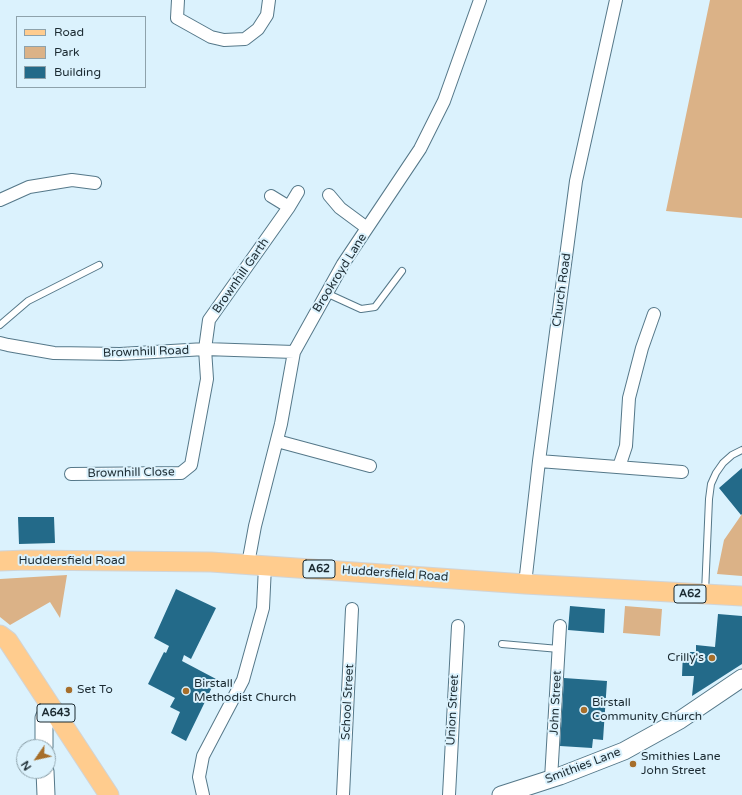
<!DOCTYPE html>
<style>
body{margin:0}
#map{position:relative;width:742px;height:795px;overflow:hidden;background:#dbf2fd;font-family:"Varela Round",sans-serif}
canvas{display:block}
.legend{position:absolute;left:16px;top:16px;width:130px;height:72px;box-sizing:border-box;background:#dbf2fd;border:1px solid #8ea2ab;margin:0;padding:5px 7px;list-style:none;font-size:12px;color:#1b2a31}
.legend li{display:flex;align-items:center;gap:8px;height:20px}
.legend b{width:20px;border:1px solid #8ea2ab}
.north{position:absolute;left:16px;top:739px;width:40px;height:40px;box-sizing:border-box;background:#dbf2fd;border:1px solid #8ea2ab;border-radius:50%;rotate:236deg;font-size:11px;font-weight:700;line-height:16px;text-align:center;color:#1b2a31}
.north::after{content:'';display:block;margin:auto;width:14px;height:18px;background:#a66e2a;clip-path:polygon(50% 0,100% 100%,50% 72%,0 100%)}
</style>
<div id="map">
<canvas width="742" height="795"></canvas>
<ul class="legend">
<li><b style="height:5px;background:#ffcc8e"></b>Road</li>
<li><b style="height:11px;background:#dbb287"></b>Park</li>
<li><b style="height:11px;background:#236a89"></b>Building</li>
</ul>
<div class="north">N</div>
</div>
<script>
const g = document.querySelector('canvas').getContext('2d');
g.lineJoin = 'round';
function fill(path, color) { g.fillStyle = color; g.fill(path, 'evenodd'); }
const toPath = rows => new Path2D(rows.map(r => 'M' + r).join(''));
function strokePath(path, color, width, dash) { g.strokeStyle = color; g.lineWidth = width; g.lineCap = dash ? 'butt' : 'round'; g.setLineDash(dash || []); g.stroke(path); }
function label(font, color, halo, rows, align = 'center') {
  g.font = font + ' "Varela Round",sans-serif'; g.lineWidth = 4; g.setLineDash([]); g.textBaseline = 'middle'; g.strokeStyle = halo; g.fillStyle = color; for (const [text, x, y, turn = 0] of rows) {
    g.save(); g.translate(x, y); g.rotate((+turn || 0) * Math.PI / 180); g.textAlign = isNaN(turn) ? turn : align; if (halo) g.strokeText(text, 0, 0); g.fillText(text, 0, 0); g.restore();
  }
}
const green = toPath([
 [710,0,742,0,742,218,666,211],
 [742,514,742,576,717,574,724,540],
 [67,575,60,618,50,602,10,625,0,617,0,579],
 [625,606,662,609,660,636,623,633]
]);
const building = toPath([
 [742,468,742,514,741,515,719,488],
 [18,517,54,517,55,543,19,544],
 [176,589,216,608,191,659,184,655,182,661,216,679,186,741,171,733,180,712,170,707,175,698,148,684,164,652,166,653,169,646,154,638],
 [570,606,605,609,604,633,568,630],
 [718,614,742,616,742,664,692,696,694,676,682,676,683,652,696,652,696,645,715,647],
 [564,678,607,681,603,740,593,739,592,748,560,746]
]);
const lane = toPath([
 [326,293,361,309,375,307,402,271],
 [0,325,28,301,99,265],
 [705,593,709,499,711,484,716,473,723,463,732,455,742,450],
 [502,644,559,649]
]);
const street = toPath([
 [178,0,177,18,211,37,224,40,245,39,258,29,267,15,269,0],
 [329,195,340,208,367,228],
 [0,200,29,187,72,180,95,183],
 [289,207,298,192],
 [0,343,8,345,54,353,120,354,205,349,294,352],
 [277,441,370,466],
 [539,461,682,472],
 [619,467,626,446,629,398,642,348,654,314],
 [71,474,181,473,191,465,207,379,205,349,209,320,289,207,271,196],
 [248,564,255,526,281,424,294,352,343,264,420,149,444,101,480,0],
 [525,584,539,461,576,181,616,0],
 [551,779,560,626],
 [203,795,199,777,203,756,243,680,263,608,265,566],
 [343,795,352,609],
 [449,795,458,626]
]);
const secondary = toPath([
 [44,747,44,718,47,712,53,708],
 [45,771,46,795],
 [501,795,560,776,624,751,680,720,742,678]
]);
const primary = toPath([
 [0,561,27,560,211,562,525,584,742,596],
 [0,635,8,641,109,795]
]);
const markers = [
 [712,658,4,"#a66e2a"],
 [69,690,4,"#a66e2a"],
 [186,691,4,"#a66e2a"],
 [584,710,4,"#a66e2a"],
 [633,764,4,"#a66e2a"]
];
const shields = [
 [319,569,32],
 [690,594,32],
 [56,713,38]
];
const shieldNames = [
 ["A62",319,569],
 ["A62",690,594],
 ["A643",56,713]
];
const streetNames = [
 ["Brookroyd Lane",340,273,-58],
 ["Brownhill Garth",241,276,-55],
 ["Church Road",562,290,-82],
 ["Brownhill Road",146,352,-2],
 ["Brownhill Close",131,473,-1],
 ["Huddersfield Road",72,561],
 ["Huddersfield Road",395,574,4],
 ["School Street",348,702,-87],
 ["John Street",556,703,-87],
 ["Union Street",453,710,-87],
 ["Smithies Lane",583,766,-21]
];
const poiNames = [
 ["Crilly's",704,658,"right"],
 ["Birstall",194,684],
 ["Methodist Church",194,698],
 ["Set To",77,690],
 ["Birstall",592,703],
 ["Community Church",592,717],
 ["Smithies Lane",641,757],
 ["John Street",641,771]
];
fill(green, '#dbb287');
fill(building, '#236a89');
strokePath(lane, '#557889', 8);
strokePath(street, '#557889', 14);
strokePath(secondary, '#557889', 19);
strokePath(primary, '#d1d4d6', 21);
strokePath(lane, '#fff', 6);
strokePath(street, '#fff', 12);
strokePath(secondary, '#fff', 17);
strokePath(primary, '#ffcc8e', 19);
for (const [x, y, r, color] of markers) { const dot = new Path2D(); dot.arc(x, y, r, 0, 2 * Math.PI); g.fillStyle = color; g.fill(dot); strokePath(dot, '#dbf2fd', 1.5); }
for (const [x, y, w] of shields) { const box = new Path2D(); box.roundRect(x - w / 2, y - 9, w, 18, 3); g.fillStyle = '#dbf2fd'; g.fill(box); strokePath(box, '#1b2a31', 1); }
label('bold 11px', '#1b2a31', null, shieldNames);
label('12px', '#1b2a31', '#dbf2fd', streetNames);
label('12px', '#1b2a31', '#dbf2fd', poiNames, 'left');
</script>
